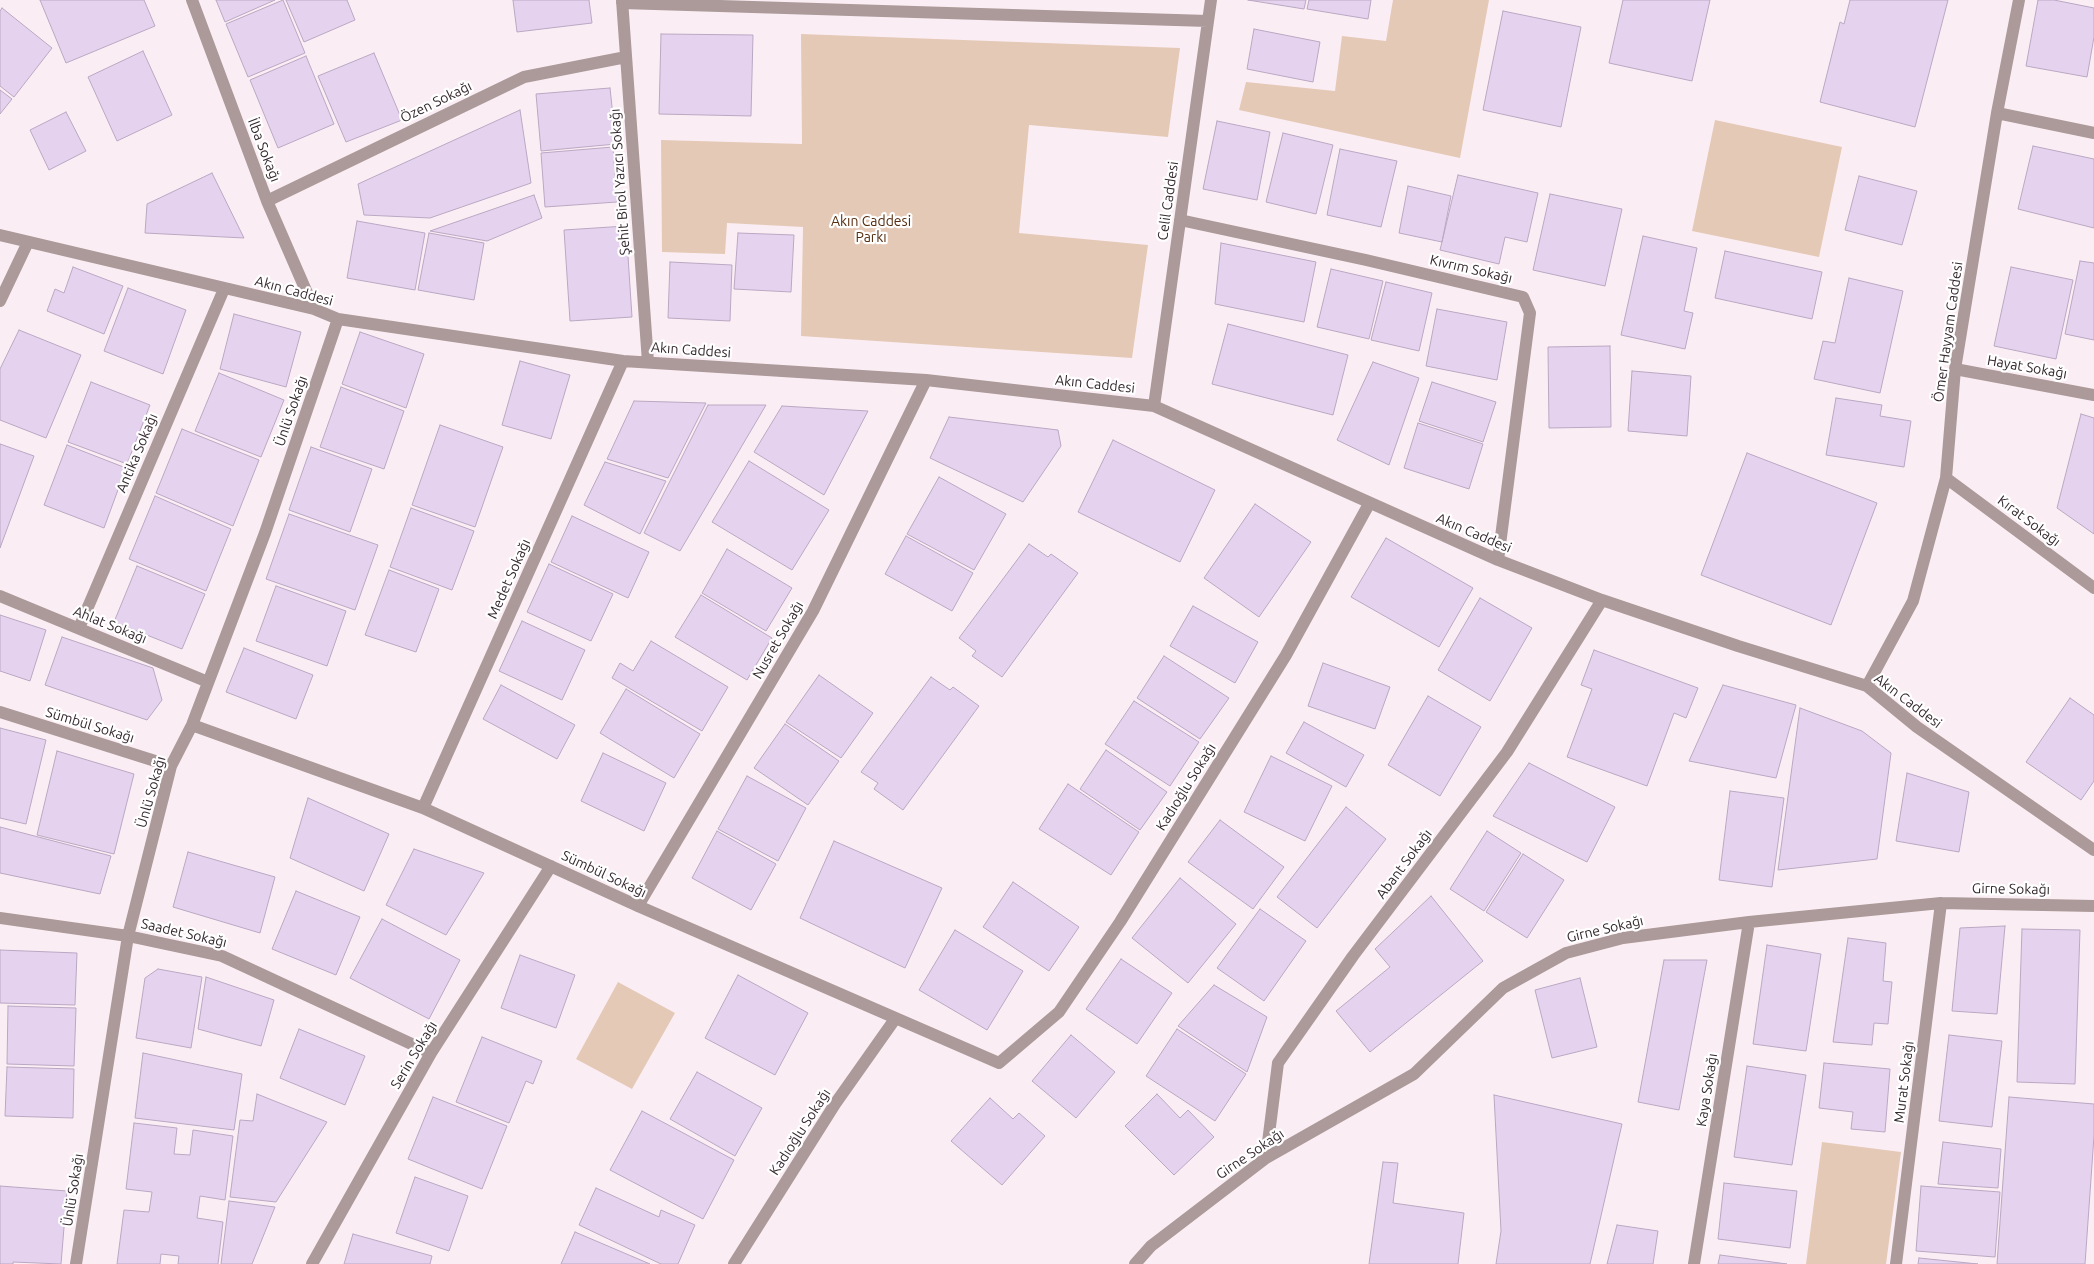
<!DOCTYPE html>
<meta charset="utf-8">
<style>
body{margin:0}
canvas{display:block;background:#fbedf4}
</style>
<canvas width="2094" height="1264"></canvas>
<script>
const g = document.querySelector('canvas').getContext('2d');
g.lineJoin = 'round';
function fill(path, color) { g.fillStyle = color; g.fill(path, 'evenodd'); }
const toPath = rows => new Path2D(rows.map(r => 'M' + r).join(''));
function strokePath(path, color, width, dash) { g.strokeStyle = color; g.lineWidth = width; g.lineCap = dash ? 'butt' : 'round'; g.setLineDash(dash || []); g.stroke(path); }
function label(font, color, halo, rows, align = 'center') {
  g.font = font + ' Ubuntu,sans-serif'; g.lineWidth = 4.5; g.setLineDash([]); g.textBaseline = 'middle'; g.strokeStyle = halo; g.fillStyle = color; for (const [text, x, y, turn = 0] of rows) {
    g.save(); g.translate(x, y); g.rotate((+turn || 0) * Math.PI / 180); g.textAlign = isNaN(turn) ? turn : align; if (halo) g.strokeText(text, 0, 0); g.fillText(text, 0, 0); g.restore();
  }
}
const green = toPath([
 [1393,0,1489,0,1460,158,1239,110,1246,82,1335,91,1342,36,1386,41],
 [801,34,1180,48,1168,137,1029,125,1019,233,1148,245,1132,358,801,336,803,227,727,223,725,254,662,252,661,140,802,144],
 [1715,120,1842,147,1819,257,1692,231],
 [618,982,675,1013,632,1089,576,1059],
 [1822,1142,1901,1152,1886,1264,1806,1264]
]);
const building = toPath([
 [40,0,144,0,155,26,66,63,40,0],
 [216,0,275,0,225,22,216,0],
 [283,0,305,53,248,77,226,24,283,0],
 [286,0,347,0,355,20,304,42,286,0],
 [513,0,589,0,592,23,517,32,513,0],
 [1248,0,1306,0,1304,9,1248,0],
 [1309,0,1371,0,1368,19,1307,9,1309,0],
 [1623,0,1710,0,1692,81,1609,63,1623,0],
 [1850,0,1948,0,1915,127,1820,102,1840,22,1844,24,1850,0],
 [2038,0,2054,0,2094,8,2094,37,2087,77,2026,66,2038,0],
 [2,8,52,48,14,97,0,86,0,11,2,8],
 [1503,11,1581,27,1561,127,1483,110,1503,11],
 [1254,29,1320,42,1313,82,1247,69,1254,29],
 [661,34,753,35,751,116,659,114,661,34],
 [143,51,172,115,117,141,88,77,143,51],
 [374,53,402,120,346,142,318,76,374,53],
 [306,56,334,124,278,148,250,80,306,56],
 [610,88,616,144,541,151,536,94,610,88],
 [0,90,12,99,0,114,0,90],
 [520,110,531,183,430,218,364,215,358,184,520,110],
 [66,112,86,151,49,170,30,130,66,112],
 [1217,121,1270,132,1257,200,1203,189,1217,121],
 [1283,133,1333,145,1316,214,1266,202,1283,133],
 [2033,146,2094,159,2094,228,2018,209,2033,146],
 [613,147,617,202,545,207,541,153,613,147],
 [1340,149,1397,161,1381,227,1327,215,1340,149],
 [212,173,244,238,145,233,147,204,212,173],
 [1458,175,1538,193,1527,242,1505,237,1499,264,1440,250,1458,175],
 [1859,176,1917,191,1902,245,1845,230,1859,176],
 [1408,186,1451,196,1442,242,1399,233,1408,186],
 [1550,194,1622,209,1605,286,1533,270,1550,194],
 [534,195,542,218,487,241,430,231,534,195],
 [357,221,425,233,415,290,347,278,357,221],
 [626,226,632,317,570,321,564,230,626,226],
 [429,233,484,243,474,300,418,290,429,233],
 [738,233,794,235,791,292,734,289,738,233],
 [1643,236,1697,248,1684,311,1693,313,1685,349,1621,335,1643,236],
 [1221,243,1316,262,1304,322,1215,304,1221,243],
 [1725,251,1822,272,1812,319,1715,298,1725,251],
 [2080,261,2094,263,2094,340,2065,334,2080,261],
 [670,262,732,265,730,321,668,318,670,262],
 [73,267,123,286,104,334,47,311,55,289,64,293,73,267],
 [2011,267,2073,280,2056,359,1994,346,2011,267],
 [1331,269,1383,281,1369,339,1317,327,1331,269],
 [1849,278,1903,291,1880,393,1814,379,1823,341,1835,343,1849,278],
 [1386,282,1432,293,1419,351,1371,340,1386,282],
 [128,288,186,310,163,374,104,351,128,288],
 [1437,309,1507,322,1497,380,1426,366,1437,309],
 [234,314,301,332,286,387,220,369,234,314],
 [1228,324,1348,355,1333,415,1212,384,1228,324],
 [19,330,81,355,46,438,0,420,0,369,19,330],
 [360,332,424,354,406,408,342,384,360,332],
 [1610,346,1611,427,1549,428,1548,347,1610,346],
 [520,361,570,375,551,439,502,425,520,361],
 [1373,362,1419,378,1389,465,1337,440,1373,362],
 [1632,371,1691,376,1687,436,1628,431,1632,371],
 [219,373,284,400,261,457,195,431,219,373],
 [91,382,150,405,127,464,68,442,91,382],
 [1432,382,1496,402,1483,442,1419,421,1432,382],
 [341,387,404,411,384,469,320,447,341,387],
 [1836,398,1882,405,1880,416,1911,421,1904,467,1826,455,1836,398],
 [634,401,706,403,668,478,607,459,634,401],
 [708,405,766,405,680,551,644,533,708,405],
 [782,406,868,411,824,495,754,452,782,406],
 [2081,414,2094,418,2094,534,2057,508,2081,414],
 [949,417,1058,430,1061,446,1023,502,930,458,949,417],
 [1418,423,1483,444,1469,489,1404,468,1418,423],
 [440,425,503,447,475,527,412,505,440,425],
 [182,429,259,460,233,526,156,493,182,429],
 [1113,440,1215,490,1180,562,1078,512,1113,440],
 [0,444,34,456,0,548,0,444],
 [67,445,126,468,104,528,44,505,67,445],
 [311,447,372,469,350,532,289,510,311,447],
 [1747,453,1877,503,1831,625,1701,575,1747,453],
 [749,461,829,510,792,570,712,522,749,461],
 [605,462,666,481,640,534,584,505,605,462],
 [939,477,1006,514,974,570,907,534,939,477],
 [155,496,231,529,206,591,129,559,155,496],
 [1255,504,1311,542,1259,617,1204,578,1255,504],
 [411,508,474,531,452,590,390,567,411,508],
 [289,514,378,545,355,610,266,579,289,514],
 [572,516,649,552,628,598,551,562,572,516],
 [906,536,973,573,952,611,885,574,906,536],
 [1386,538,1473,588,1439,647,1351,597,1386,538],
 [1029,544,1048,557,1051,554,1078,573,1002,677,972,656,976,651,959,638,1029,544],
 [727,549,792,588,766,631,702,593,727,549],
 [549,564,613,594,591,641,527,612,549,564],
 [137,566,205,594,182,649,114,622,137,566],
 [389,570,439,589,416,652,365,635,389,570],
 [276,586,346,611,327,666,256,641,276,586],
 [701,595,772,638,747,680,675,637,701,595],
 [1480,598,1532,628,1490,701,1438,670,1480,598],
 [1193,606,1258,642,1235,683,1170,646,1193,606],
 [0,615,46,630,30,681,0,671,0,615],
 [522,621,585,650,562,700,499,671,522,621],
 [62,637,153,668,162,700,147,720,45,685,62,637],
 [651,641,728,687,702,731,612,678,620,663,633,671,651,641],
 [244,648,313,675,296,719,226,692,244,648],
 [1594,650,1698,688,1686,718,1674,713,1647,786,1567,757,1592,689,1581,685,1594,650],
 [1164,656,1229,698,1200,739,1137,698,1164,656],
 [1323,663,1390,687,1375,729,1308,706,1323,663],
 [819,675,873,713,841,758,786,722,819,675],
 [931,677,950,690,953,687,979,706,903,810,874,789,878,783,861,772,931,677],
 [501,685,575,725,557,759,483,719,501,685],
 [1723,685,1796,705,1776,778,1689,761,1723,685],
 [626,689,700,734,674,778,600,733,626,689],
 [1428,696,1481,727,1440,796,1388,765,1428,696],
 [2070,698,2094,715,2094,781,2081,800,2026,762,2070,698],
 [1134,701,1199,742,1170,786,1105,744,1134,701],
 [1800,708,1862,731,1891,753,1877,859,1778,870,1800,708],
 [1304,722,1364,755,1346,787,1286,753,1304,722],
 [785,724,839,761,808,805,754,768,785,724],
 [0,728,46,740,26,824,0,818,0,728],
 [1106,750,1167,792,1140,830,1080,789,1106,750],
 [57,751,134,774,114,854,37,835,57,751],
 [603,753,666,783,644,831,581,801,603,753],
 [1271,756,1332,786,1305,841,1244,812,1271,756],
 [1529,763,1615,807,1587,862,1493,816,1529,763],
 [1907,773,1969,792,1959,852,1896,841,1907,773],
 [747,776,806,808,778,861,718,829,747,776],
 [1068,784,1139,832,1111,875,1039,829,1068,784],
 [1730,791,1784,798,1772,887,1719,880,1730,791],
 [308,798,389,834,364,891,290,858,308,798],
 [1346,807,1386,839,1317,928,1277,897,1346,807],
 [1220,820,1284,867,1253,909,1188,862,1220,820],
 [0,827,111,856,100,894,0,873,0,827],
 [717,831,776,864,751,910,692,878,717,831],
 [1487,831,1521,853,1484,911,1450,889,1487,831],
 [834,841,942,888,905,968,800,918,834,841],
 [414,849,484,873,446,935,386,905,414,849],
 [188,852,275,877,260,933,173,907,188,852],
 [1523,854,1564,880,1527,938,1486,912,1523,854],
 [1180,878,1236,924,1188,983,1132,938,1180,878],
 [1013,882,1079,927,1049,971,983,927,1013,882],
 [296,891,360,917,336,975,272,949,296,891],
 [1431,896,1483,961,1370,1052,1336,1011,1390,967,1375,949,1431,896],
 [1260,909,1306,941,1264,1001,1217,968,1260,909],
 [382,919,460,960,429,1019,350,978,382,919],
 [2005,926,1997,1014,1952,1011,1960,928,2005,926],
 [2022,929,2080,930,2075,1084,2017,1082,2022,929],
 [955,930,1023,971,987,1030,919,990,955,930],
 [1848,938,1886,943,1883,981,1892,982,1888,1024,1874,1023,1872,1045,1833,1042,1848,938],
 [1767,945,1821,954,1806,1051,1753,1044,1767,945],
 [0,950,77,953,75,1005,0,1003,0,950],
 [520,955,575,975,556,1028,501,1008,520,955],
 [1121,959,1172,993,1137,1044,1086,1009,1121,959],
 [1664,960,1707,960,1679,1110,1638,1102,1664,960],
 [158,969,202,977,191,1048,136,1038,145,978,158,969],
 [738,975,808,1013,775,1075,705,1038,738,975],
 [206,977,274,1000,261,1046,198,1029,206,977],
 [1580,978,1597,1047,1552,1058,1535,990,1580,978],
 [1214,985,1267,1017,1247,1072,1178,1026,1214,985],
 [8,1006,76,1008,74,1066,7,1064,8,1006],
 [299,1029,365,1056,345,1105,280,1078,299,1029],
 [1177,1029,1246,1074,1215,1121,1146,1076,1177,1029],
 [1071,1035,1115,1072,1076,1118,1032,1081,1071,1035],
 [1949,1035,2002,1041,1992,1127,1939,1121,1949,1035],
 [482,1037,542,1061,533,1084,526,1081,509,1123,456,1102,482,1037],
 [143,1053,242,1074,234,1130,135,1118,143,1053],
 [1824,1063,1890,1069,1885,1132,1851,1129,1853,1112,1819,1108,1824,1063],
 [1747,1066,1806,1075,1792,1165,1734,1157,1747,1066],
 [7,1067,74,1069,73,1118,5,1116,7,1067],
 [697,1072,762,1108,735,1156,670,1119,697,1072],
 [257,1094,327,1122,276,1202,230,1197,240,1120,253,1121,257,1094],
 [1157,1094,1180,1118,1188,1110,1214,1137,1174,1175,1125,1126,1157,1094],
 [1494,1095,1622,1124,1590,1264,1496,1264,1501,1231,1494,1095],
 [433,1097,507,1126,482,1189,408,1159,433,1097],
 [2009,1097,2094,1104,2094,1136,2085,1264,1997,1264,2009,1097],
 [990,1098,1013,1119,1019,1113,1045,1136,1002,1185,951,1141,990,1098],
 [642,1111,734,1160,703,1219,610,1170,642,1111],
 [134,1123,177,1128,174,1154,190,1155,193,1130,233,1136,225,1200,200,1196,197,1218,223,1222,218,1264,178,1264,179,1256,161,1254,160,1264,117,1264,124,1210,149,1212,152,1192,126,1189,134,1123],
 [1943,1142,2001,1149,1998,1188,1938,1184,1943,1142],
 [1383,1162,1398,1163,1393,1203,1464,1213,1458,1264,1369,1264,1383,1162],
 [415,1177,468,1196,449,1251,396,1233,415,1177],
 [1724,1183,1797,1191,1790,1248,1718,1239,1724,1183],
 [0,1186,67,1191,61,1264,13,1262,13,1264,0,1264,0,1186],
 [1921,1186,2000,1192,1995,1257,1916,1251,1921,1186],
 [596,1188,659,1217,661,1210,695,1225,678,1264,661,1264,579,1225,596,1188],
 [229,1201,275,1207,252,1264,221,1264,229,1201],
 [1617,1225,1658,1231,1653,1264,1607,1264,1617,1225],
 [575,1232,650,1264,561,1264,575,1232],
 [353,1234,432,1256,430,1264,344,1264,353,1234],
 [1720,1255,1787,1264,1718,1264,1720,1255],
 [1919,1258,1978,1264,1918,1264,1919,1258]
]);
const minor = toPath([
 [192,0,267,201,314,309],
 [622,0,648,362],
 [622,3,1208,21],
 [1997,113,2094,133],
 [267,201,524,77,626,57],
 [1180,220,1366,260,1523,297,1530,313,1498,560],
 [0,235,314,309,338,319,623,361,926,380,1154,406,1498,560,1602,600,1738,646,1867,686,1917,727,2094,850],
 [0,301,28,242],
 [1955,369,2094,395],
 [1154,406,1211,0],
 [1946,478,2094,588],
 [0,596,208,682],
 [79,628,224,289],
 [1867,686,1913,601,1946,478,1955,369,1997,113,2019,0],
 [0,712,171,766],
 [192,725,423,808,638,906,999,1063,1059,1012,1120,922,1286,655,1369,504],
 [423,808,623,361],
 [638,906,813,611,926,380],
 [0,918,128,936,222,956,431,1053],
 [1266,1158,1278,1063,1353,956,1507,752,1602,600],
 [76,1264,128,936,171,766,192,725,265,533,338,319],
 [312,1264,431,1053,551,866],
 [734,1264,835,1104,895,1019],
 [1135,1264,1151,1246,1266,1158,1414,1074,1503,988,1566,953,1623,938,1749,922,1941,903,2094,906],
 [1694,1264,1749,922],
 [1896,1264,1941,903]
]);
const streetNames = [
 ["Özen Sokağı",436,102,-26],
 ["İlba Sokağı",264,150,69],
 ["Şehit Birol Yazıcı Sokağı",620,182,-94],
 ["Celil Caddesi",1168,201,-82],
 ["Kıvrım Sokağı",1471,269,13],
 ["Akın Caddesi",294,291,15],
 ["Ömer Hayyam Caddesi",1948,332,-82],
 ["Akın Caddesi",691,350,4],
 ["Hayat Sokağı",2027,367,10],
 ["Akın Caddesi",1095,384,6],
 ["Ünlü Sokağı",291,411,-71],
 ["Antika Sokağı",137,453,-67],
 ["Kırat Sokağı",2029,521,37],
 ["Akın Caddesi",1474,533,23],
 ["Medet Sokağı",509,579,-66],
 ["Ahlat Sokağı",110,625,22],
 ["Nusret Sokağı",778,640,-60],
 ["Akın Caddesi",1908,701,37],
 ["Sümbül Sokağı",90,725,17],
 ["Kadıoğlu Sokağı",1186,787,-58],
 ["Ünlü Sokağı",151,792,-74],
 ["Abant Sokağı",1404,864,-53],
 ["Sümbül Sokağı",604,874,25],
 ["Girne Sokağı",2011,889,1],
 ["Girne Sokağı",1605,929,-13],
 ["Saadet Sokağı",184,933,13],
 ["Serin Sokağı",414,1055,-59],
 ["Murat Sokağı",1904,1082,-83],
 ["Kaya Sokağı",1707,1090,-81],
 ["Kadıoğlu Sokağı",800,1132,-57],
 ["Girne Sokağı",1250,1154,-34],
 ["Ünlü Sokağı",73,1190,-81]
];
const parkNames = [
 ["Akın Caddesi",871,221],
 ["Parkı",871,237]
];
fill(green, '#e5c9b7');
fill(building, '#e5d2ef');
strokePath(building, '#baa8c3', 1);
strokePath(minor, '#ab9a99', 12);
label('14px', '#34282e', '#fff', streetNames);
label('14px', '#552c0e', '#fff', parkNames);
</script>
